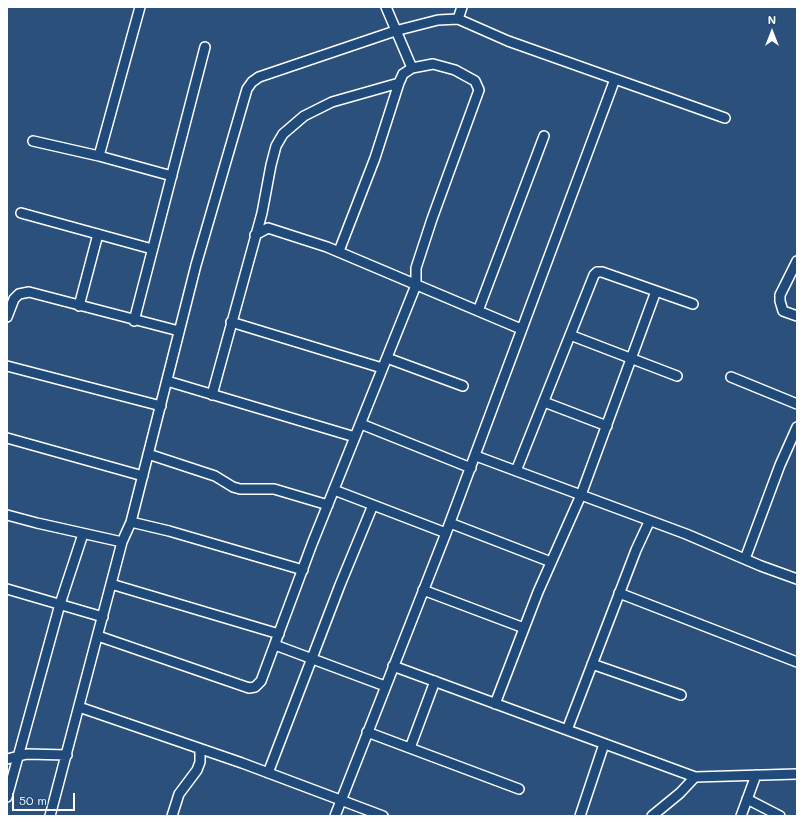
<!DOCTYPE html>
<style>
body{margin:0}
#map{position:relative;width:804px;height:823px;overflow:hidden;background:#2c507c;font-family:Mali,sans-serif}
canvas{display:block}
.frame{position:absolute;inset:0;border:8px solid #fff;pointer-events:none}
.north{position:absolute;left:752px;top:12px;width:40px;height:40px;-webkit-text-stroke:3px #1f4a7a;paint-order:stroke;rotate:0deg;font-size:11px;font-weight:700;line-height:16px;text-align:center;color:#fff}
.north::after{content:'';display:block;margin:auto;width:14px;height:18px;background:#fff;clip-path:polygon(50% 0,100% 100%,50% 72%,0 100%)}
.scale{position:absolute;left:12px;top:793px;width:63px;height:18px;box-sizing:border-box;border:2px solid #fff;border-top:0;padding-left:5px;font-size:12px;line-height:14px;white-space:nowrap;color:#fff;-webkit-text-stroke:3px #1f4a7a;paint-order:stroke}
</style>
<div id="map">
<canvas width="804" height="823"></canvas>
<div class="frame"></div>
<div class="north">N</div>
<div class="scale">50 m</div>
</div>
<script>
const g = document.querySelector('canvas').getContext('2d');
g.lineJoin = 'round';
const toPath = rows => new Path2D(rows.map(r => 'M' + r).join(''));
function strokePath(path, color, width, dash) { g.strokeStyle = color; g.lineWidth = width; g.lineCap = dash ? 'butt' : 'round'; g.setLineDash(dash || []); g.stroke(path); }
const minor = toPath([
 [458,19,508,41,725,118],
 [33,141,99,156,172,176],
 [99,156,140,7],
 [21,213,152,249],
 [255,235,268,228,327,247,521,329],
 [339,251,375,158,399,83,403,74,412,68],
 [797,261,780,295,780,301,783,311,797,316],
 [79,306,98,234],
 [478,311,544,136],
 [7,317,14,299,19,294,29,292,179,331],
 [134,321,205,47],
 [231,322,382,368],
 [570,335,677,376],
 [387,358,463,386],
 [7,366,161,406],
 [731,377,797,404],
 [167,381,355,437],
 [212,395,262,213,271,165,276,146,283,134,304,116,332,102,399,83],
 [544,402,607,426],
 [361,424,471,468],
 [7,438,143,476],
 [148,454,215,476,233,487,240,489,274,489,328,505],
 [476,456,686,534,761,566,797,579],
 [516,471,594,275,597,272,602,272,693,304],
 [334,490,446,533],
 [7,515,37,523,122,542],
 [131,522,169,531,303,570],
 [450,523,551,562],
 [745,559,780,465,797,427],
 [111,584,279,634],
 [7,589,103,617],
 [423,590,524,628],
 [619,593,797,662],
 [98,636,249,688,255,687,261,681,312,544,416,285,416,268,432,219,479,90,475,81,455,70,433,64,412,68,386,7],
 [275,645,385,686],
 [592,664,681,695],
 [393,666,695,777,797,774],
 [495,704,538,592,581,495,656,291],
 [79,707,242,763,383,816],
 [567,730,636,550,649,522],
 [367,732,519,789],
 [410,748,435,681],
 [7,759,27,754,67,755],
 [268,773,340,585,373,505],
 [7,797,60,604,83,534],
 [747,799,780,816],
 [50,816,122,542,131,522,196,265,247,89,252,82,259,77,395,31,438,20,458,19,462,7],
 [172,816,179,794,197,770,200,762,200,749],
 [335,816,446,533,615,79],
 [580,816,604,744],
 [652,816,680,793,695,777],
 [741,816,756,775]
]);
strokePath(minor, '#fff', 12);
strokePath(minor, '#1f4a7a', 9);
</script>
